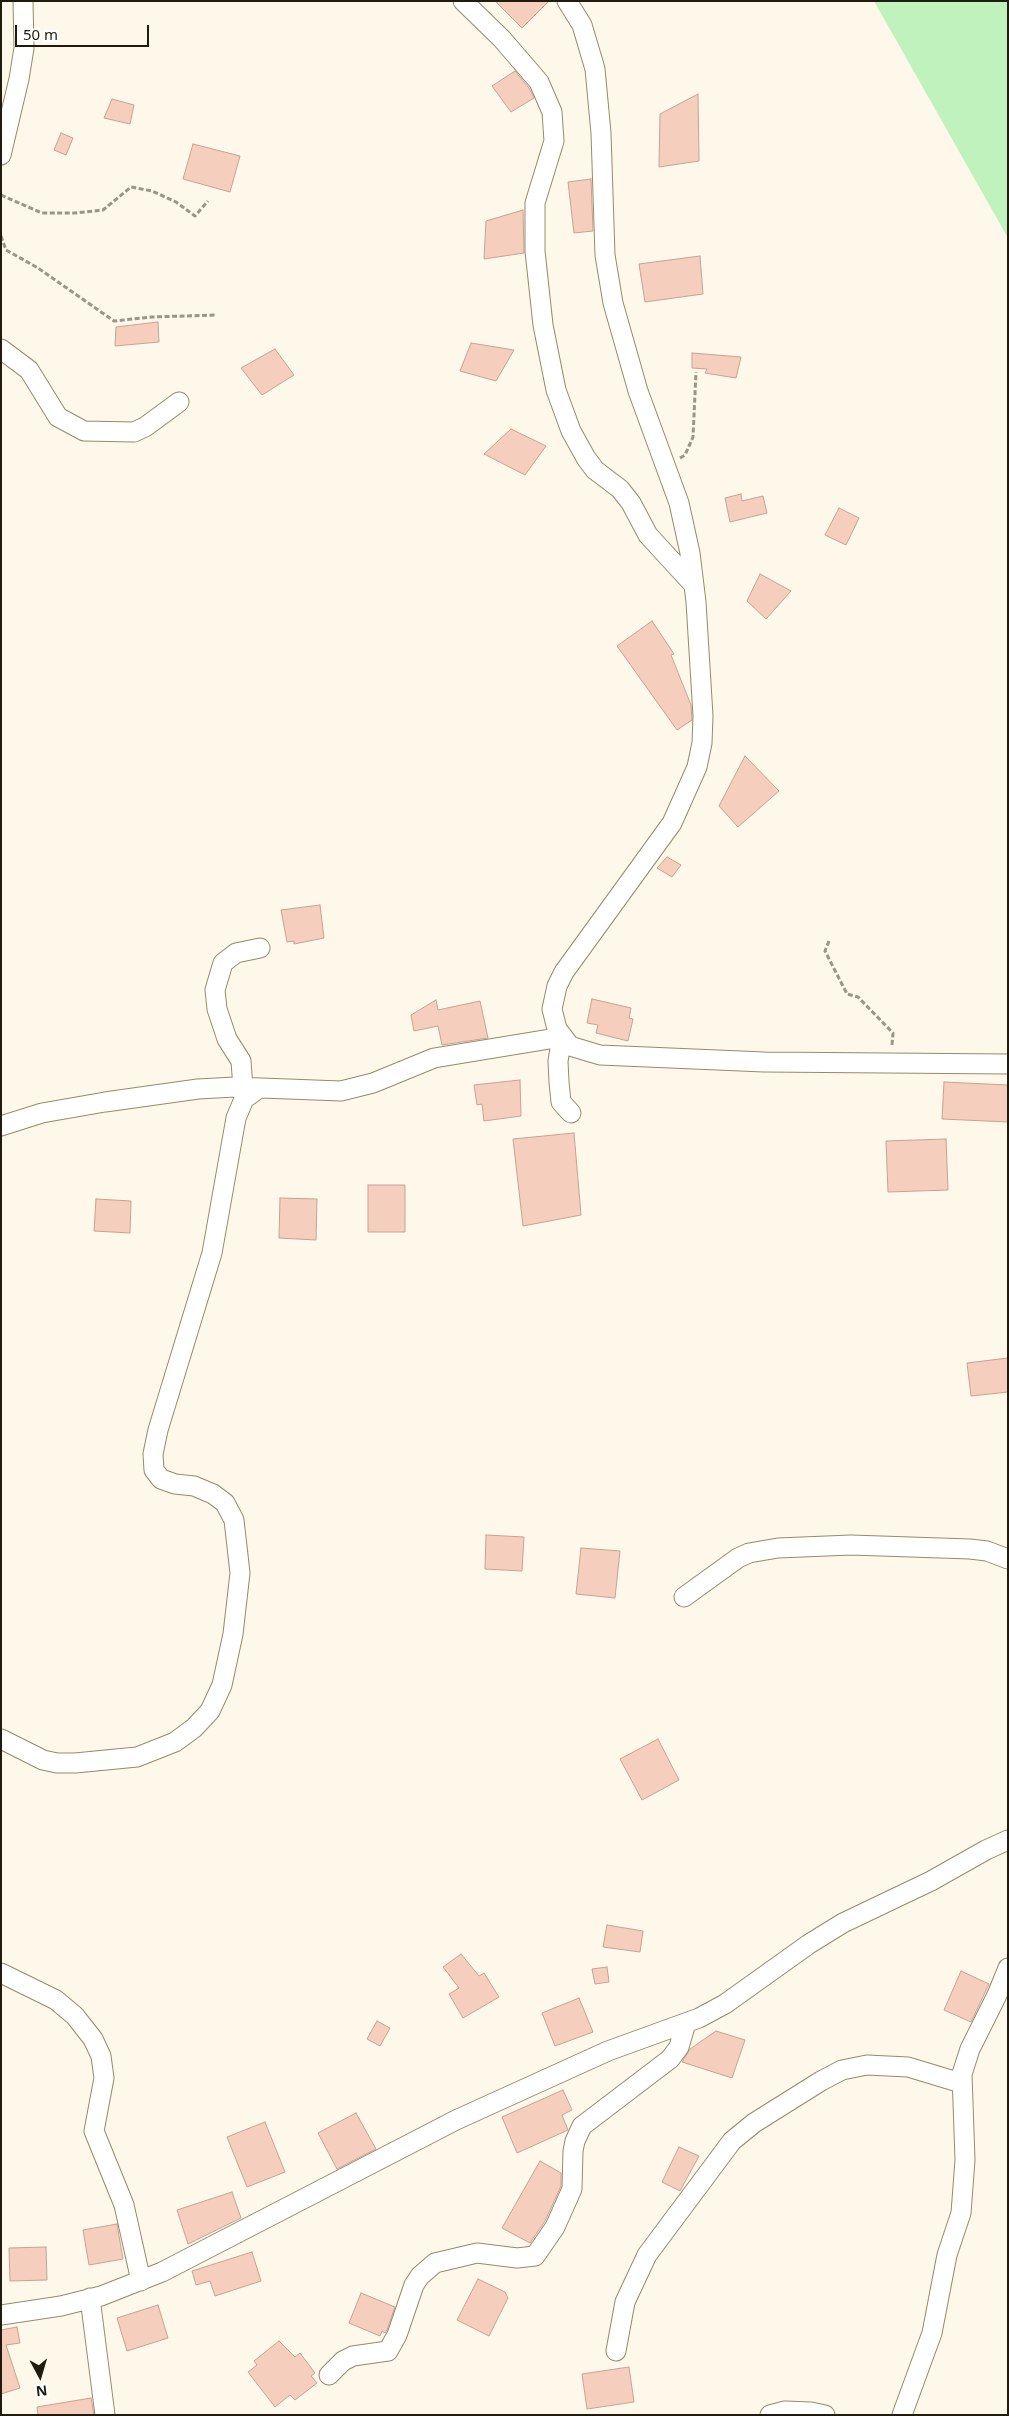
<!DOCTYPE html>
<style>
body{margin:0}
#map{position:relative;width:1009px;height:2416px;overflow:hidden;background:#fdf8ea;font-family:"Noto Sans",sans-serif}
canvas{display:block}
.frame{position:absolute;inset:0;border:2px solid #201b0e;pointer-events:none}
.north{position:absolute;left:15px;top:2351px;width:50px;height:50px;-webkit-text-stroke:4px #fff;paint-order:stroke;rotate:174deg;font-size:14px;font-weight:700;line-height:20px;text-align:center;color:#201b0e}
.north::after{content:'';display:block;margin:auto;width:18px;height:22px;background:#201b0e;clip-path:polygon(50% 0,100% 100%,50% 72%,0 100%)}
.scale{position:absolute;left:15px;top:25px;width:134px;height:22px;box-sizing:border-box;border:2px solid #201b0e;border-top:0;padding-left:6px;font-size:15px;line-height:18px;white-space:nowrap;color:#201b0e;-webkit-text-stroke:4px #fff;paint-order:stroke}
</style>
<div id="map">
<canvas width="1009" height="2416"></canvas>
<div class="frame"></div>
<div class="north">N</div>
<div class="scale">50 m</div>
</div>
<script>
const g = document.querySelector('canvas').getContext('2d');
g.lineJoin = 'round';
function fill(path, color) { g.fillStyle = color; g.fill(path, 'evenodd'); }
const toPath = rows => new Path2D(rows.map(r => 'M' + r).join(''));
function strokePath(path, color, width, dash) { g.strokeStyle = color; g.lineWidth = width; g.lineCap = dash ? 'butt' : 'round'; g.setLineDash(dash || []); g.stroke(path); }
const green = toPath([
 [874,1,1008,1,1008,238]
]);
const building = toPath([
 [495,1,549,1,522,28,495,1],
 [515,71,529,88,534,98,511,112,492,86,515,71],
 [698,94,699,161,659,167,660,114,698,94],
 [112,99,134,105,130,124,104,118,112,99],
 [61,133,73,138,66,155,54,150,61,133],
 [193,144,240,156,230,192,183,179,193,144],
 [591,179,593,231,574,233,568,182,591,179],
 [523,210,524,253,484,259,486,221,523,210],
 [700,256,703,294,645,302,639,264,700,256],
 [158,322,159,342,115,346,116,327,158,322],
 [471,343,514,350,496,381,460,371,471,343],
 [275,349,294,375,262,395,241,368,275,349],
 [692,353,741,357,736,378,705,373,707,369,692,368,692,353],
 [511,429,546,446,525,475,484,454,511,429],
 [741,494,742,501,763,496,767,513,730,522,725,498,741,494],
 [839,508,859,518,846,545,825,535,839,508],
 [760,574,791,591,766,619,747,601,760,574],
 [652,621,674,654,671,655,691,705,692,720,677,730,617,646,652,621],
 [745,756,779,791,738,827,719,806,745,756],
 [667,857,681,865,672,877,657,868,667,857],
 [320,905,324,938,294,944,294,941,287,942,281,910,320,905],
 [592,999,631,1008,629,1018,633,1019,628,1041,596,1033,598,1025,587,1023,592,999],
 [436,1000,438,1010,480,1001,488,1038,442,1045,438,1026,414,1031,411,1015,436,1000],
 [520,1080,521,1116,484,1121,482,1104,477,1105,474,1085,520,1080],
 [944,1082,1008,1085,1008,1122,942,1119,944,1082],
 [574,1133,581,1215,523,1226,513,1139,574,1133],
 [946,1139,948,1190,888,1192,886,1141,946,1139],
 [368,1185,405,1185,405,1232,368,1232,368,1185],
 [280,1198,317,1199,316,1240,279,1238,280,1198],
 [96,1199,131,1201,130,1233,94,1231,96,1199],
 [1008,1358,1008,1392,971,1396,967,1363,1008,1358],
 [486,1535,524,1537,522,1571,485,1569,486,1535],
 [581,1548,620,1551,615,1598,576,1594,581,1548],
 [658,1739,679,1780,642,1800,620,1759,658,1739],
 [607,1925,643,1931,640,1952,603,1947,607,1925],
 [461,1954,479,1976,484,1973,499,1997,463,2018,449,1994,459,1988,443,1967,461,1954],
 [607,1967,609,1982,595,1984,592,1969,607,1967],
 [961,1971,989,1984,971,2022,944,2010,961,1971],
 [579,1998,593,2032,555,2046,542,2013,579,1998],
 [377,2021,390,2028,380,2046,367,2039,377,2021],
 [716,2031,745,2040,732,2078,682,2062,690,2049,716,2031],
 [563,2090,572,2110,562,2115,568,2130,517,2153,502,2117,563,2090],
 [356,2113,376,2149,337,2169,318,2133,356,2113],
 [265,2122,285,2172,247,2187,227,2137,265,2122],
 [679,2147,699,2156,680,2191,662,2182,679,2147],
 [540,2161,561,2173,561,2186,545,2221,530,2243,502,2228,540,2161],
 [232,2192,241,2218,188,2244,177,2210,232,2192],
 [117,2224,123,2259,89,2265,83,2230,117,2224],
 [46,2247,47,2280,10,2281,9,2248,46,2247],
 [252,2252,261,2281,215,2296,210,2281,196,2285,192,2271,252,2252],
 [478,2279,505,2292,508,2298,489,2336,457,2320,478,2279],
 [361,2293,395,2307,387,2330,385,2333,382,2331,380,2336,349,2323,361,2293],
 [158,2305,168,2338,127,2351,117,2318,158,2305],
 [17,2327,20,2343,6,2345,20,2388,1,2394,1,2330,17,2327],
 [279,2341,295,2357,300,2353,315,2373,311,2376,317,2383,295,2400,290,2395,275,2407,248,2372,257,2365,254,2361,279,2341],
 [629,2367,634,2402,587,2409,582,2374,629,2367],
 [91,2398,94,2415,38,2415,37,2407,91,2398]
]);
const path = toPath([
 [1,195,42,213,75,213,103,210,131,187,152,191,176,202,195,216,208,201],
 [1,236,6,250,38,268,114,321,152,317,216,315],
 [680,458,685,455,693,437,696,372],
 [829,941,825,951,847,994,858,997,893,1033,892,1045]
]);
const minor = toPath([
 [463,1,502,39,539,82,552,112,554,141,535,203,535,251,543,325,556,390,571,431,586,458,595,470,620,489,631,503,648,535,693,584],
 [567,1,582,25,595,69,601,133,605,255,613,303,638,391,679,503,690,553,696,602,703,716,702,743,697,767,672,823,564,972,557,986,552,1009,557,1029,570,1046,600,1055,764,1062,1008,1064],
 [1,155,19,79,24,48,23,1],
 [1,349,29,370,58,417,84,431,134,432,145,427,179,402],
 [243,1088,241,1061,227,1039,217,1009,215,990,223,963,236,953,260,948],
 [1,1126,42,1113,105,1102,198,1089,235,1087,341,1091,373,1083,434,1058,562,1037,558,1061,559,1082,561,1102,571,1113],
 [684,1597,738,1558,749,1553,778,1548,851,1545,970,1549,987,1551,1008,1559],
 [1,1739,43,1760,57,1763,75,1763,137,1757,175,1742,194,1728,210,1711,222,1685,233,1634,240,1573,234,1520,225,1503,213,1494,194,1486,175,1484,161,1479,154,1470,153,1454,158,1430,212,1253,236,1118,244,1099,258,1089],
 [1,1973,56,2000,75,2016,93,2039,101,2056,104,2078,94,2131,124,2205,141,2281],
 [90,2298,105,2415],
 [1,2315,61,2306,101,2296,162,2272,456,2120,608,2051,699,2018,725,2004,809,1944,843,1923,931,1881,986,1850,1008,1840],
 [616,2351,625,2302,647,2255,732,2141,754,2123,821,2081,842,2070,867,2065,908,2067,961,2083],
 [329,2375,343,2361,353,2356,388,2351,397,2335,414,2285,420,2276,435,2263,477,2253,517,2258,535,2256,555,2227,572,2189,573,2151,575,2141,582,2126,670,2059,679,2047,686,2023],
 [770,2415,785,2411,811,2412,825,2415],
 [902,2415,932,2333,947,2255,961,2213,965,2160,962,2074,970,2049,997,1995,1008,1968]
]);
fill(green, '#c0f2be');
fill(building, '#f5cebe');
strokePath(building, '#c7a293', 1);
strokePath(minor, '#968a68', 21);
strokePath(path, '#9a9587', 3, [5, 2.5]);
strokePath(minor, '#fff', 19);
</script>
